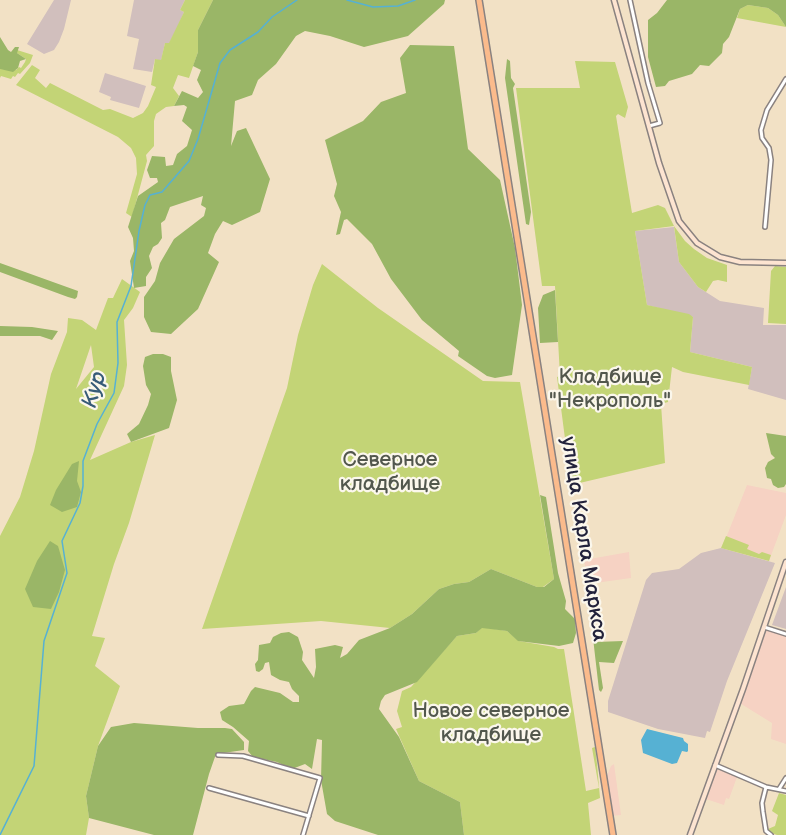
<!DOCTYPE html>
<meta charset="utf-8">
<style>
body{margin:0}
canvas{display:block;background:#f2e1c5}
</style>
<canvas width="786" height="835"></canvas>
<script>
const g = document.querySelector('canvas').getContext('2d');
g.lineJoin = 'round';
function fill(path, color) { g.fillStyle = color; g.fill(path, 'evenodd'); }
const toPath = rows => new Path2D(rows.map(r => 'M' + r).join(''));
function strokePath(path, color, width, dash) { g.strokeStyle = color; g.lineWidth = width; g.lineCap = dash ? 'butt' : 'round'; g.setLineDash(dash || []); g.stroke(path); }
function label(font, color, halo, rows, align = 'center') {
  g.font = font + ' "Balsamiq Sans",sans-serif'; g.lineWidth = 4.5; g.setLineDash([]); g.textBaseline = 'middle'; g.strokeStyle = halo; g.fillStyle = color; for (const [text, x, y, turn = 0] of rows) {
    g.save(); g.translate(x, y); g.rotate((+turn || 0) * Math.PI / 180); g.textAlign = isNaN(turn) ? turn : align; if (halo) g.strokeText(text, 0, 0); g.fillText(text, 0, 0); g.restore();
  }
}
const built = toPath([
 [747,485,786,493,786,515,769,561,722,548],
 [629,552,631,578,588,584,584,560],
 [770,630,786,635,786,744,771,739,772,723,738,702,752,661,766,631],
 [614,764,621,815,611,816,606,778,611,766],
 [717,769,737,777,729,799,726,798,724,805,706,799]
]);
const industrial = toPath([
 [54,0,71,0,64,29,59,42,54,50,44,54,27,44],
 [134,0,185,0,180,10,184,12,178,26,169,44,165,43,161,61,155,59,152,72,133,69,139,39,127,36],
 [105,73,146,86,139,108,110,100,111,97,99,92],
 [674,227,679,262,698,287,720,301,764,308,763,325,786,325,786,400,748,389,752,367,690,352,693,317,647,305,635,231],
 [721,548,775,563,727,681,710,732,707,731,705,738,658,729,608,712,608,701,646,580,652,573,679,569,701,553],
 [786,587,786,629,772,625]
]);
const green = toPath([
 [185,0,213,0,198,30,198,52,189,78,178,75,173,88,179,96,174,106,166,107,156,114,154,121,154,146,146,155,147,161,132,217,126,213,137,174,136,158,131,148,118,137,16,85,32,65,40,70,35,78,46,88,50,83,103,110,110,109,133,118,143,113,148,106,156,87,151,85,155,59,161,60,165,43,169,43,184,12,180,10],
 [748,5,768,8,778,15,786,27,737,18,740,9],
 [17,50,33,55,30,63,20,74,18,73,15,77,13,76,11,79,1,76,0,78,0,69,16,70,19,67,21,68,25,62,26,59,17,53],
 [575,61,615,62,628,107,625,118,618,114,616,116,632,213,658,205,665,208,674,226,635,231,647,305,689,314,693,317,690,352,752,367,749,385,683,372,672,367,668,402,661,404,665,463,571,485,557,377,560,376,555,286,542,286,516,88,580,88],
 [674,226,685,241,694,249,707,258,727,265,727,282,718,280,713,281,706,292,698,287,679,262],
 [322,264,378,308,483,381,520,382,554,579,543,587,537,587,491,569,469,582,454,584,439,589,412,614,390,628,321,621,202,629,287,388,298,335,313,285],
 [775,266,786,267,786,324,768,323,771,271],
 [122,279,140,292,133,308,124,320,127,365,124,386,90,460,131,442,155,435,129,523,114,564,92,636,105,638,95,666,120,686,98,746,86,796,89,818,86,835,0,835,0,536,20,497,34,451,51,374,67,332,68,318,82,320,96,330,108,298,113,298],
 [91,345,94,367,76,389],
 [726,536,749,545,747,549,759,554,762,552,771,555,769,561,721,548],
 [482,627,507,631,519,641,554,647,558,649,564,649,586,791,599,788,592,748,595,747,597,764,600,798,588,803,591,835,464,835,460,802,419,781,396,729,402,727,397,711,402,691,411,687,457,636,476,633],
 [779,793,786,795,786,835,777,835,769,832,768,829,775,826,778,815,772,811]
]);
const forest = toPath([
 [213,0,445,0,444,4,408,36,364,47,330,36,305,31,296,36,276,64,258,80,252,95,235,101,231,146,237,131,246,128,270,179,260,212,232,225,223,221,215,234,208,253,219,262,198,309,171,334,151,332,144,317,144,297,155,281,160,263,174,239,204,216,206,208,201,205,203,196,170,207,165,220,161,223,162,238,158,244,153,247,149,256,152,268,146,277,146,286,134,288,130,261,134,251,133,238,128,227,138,196,158,182,157,178,150,178,147,170,152,156,165,157,166,166,173,165,177,154,187,146,192,130,182,121,187,107,184,105,174,106,182,91,198,98,203,92,197,80,201,70,193,66,198,52,198,30],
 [667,0,786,0,786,27,778,15,768,8,748,5,740,9,729,37,723,44,722,53,709,66,700,65,692,74,669,81,665,86,656,87,648,57,648,20,657,13],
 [0,37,8,50,11,52,15,47,19,47,17,53,26,59,20,61,18,68,13,72,0,69],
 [410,45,454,46,468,149,500,180,515,248,522,305,512,375,495,378,487,376,458,356,459,351,422,320,391,279,372,244,347,219,344,220,340,234,336,235,341,212,334,196,337,184,325,140,363,121,381,102,406,93,400,58],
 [507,59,510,61,511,78,515,84,513,88,531,212,529,225,526,224,505,78],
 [0,263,78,291,77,297,75,299,68,297,0,272],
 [555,290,558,342,540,343,538,308,543,295],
 [0,326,32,327,58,331,52,340,40,336,0,336],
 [153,354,163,354,171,357,171,371,177,400,169,428,131,442,127,434,139,424,148,405,151,394,146,385,143,366,145,357],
 [766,433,786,436,786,484,784,487,778,488,773,485,771,479,767,478,765,468,768,462,775,458,771,454],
 [79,461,77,481,81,492,77,507,62,512,50,505,56,490,72,464],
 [540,495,546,497,558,573,566,601,565,609,575,619,576,633,573,643,559,646,518,641,507,631,482,628,476,633,457,636,417,682,385,695,381,701,379,709,399,737,419,781,460,802,464,835,378,835,335,821,327,814,321,780,322,740,317,739,312,769,305,764,292,769,277,762,253,757,248,751,249,741,233,727,222,720,220,712,229,706,244,704,251,691,255,687,280,693,293,702,299,702,299,696,292,689,289,682,280,680,271,675,269,662,265,663,263,669,259,672,256,671,255,664,258,660,259,645,270,643,273,637,281,633,289,632,298,637,303,652,302,660,314,678,316,667,315,649,335,645,343,647,340,658,347,654,359,640,390,628,412,614,439,589,454,584,469,582,491,569,537,587,544,587,554,579],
 [50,541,58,546,65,570,59,592,51,609,33,607,25,589,37,561],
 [593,638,596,642,623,641,614,663,599,662,603,688,601,692,599,690],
 [134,723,198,728,225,728,232,729,244,742,244,750,216,754,209,774,193,835,154,835,89,818,86,796,98,746,111,727]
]);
const water = toPath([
 [647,729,683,738,684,741,688,744,688,751,687,752,682,751,677,763,672,764,643,753,641,740]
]);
const stream = toPath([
 [347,0,373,7,398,6,415,0],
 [0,835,34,766,44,641,67,573,62,541,80,503,83,486,83,461,97,424,114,393,118,363,117,322,131,286,139,231,145,205,150,195,162,192,189,161,198,139,220,63,230,50,258,32,272,17,297,0]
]);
const street = toPath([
 [630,0,648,83,660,123,649,126],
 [765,227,771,160,769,148,762,138,761,130,767,110,786,79],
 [764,627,786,634],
 [218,755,243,756,320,778,303,835],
 [715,765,766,787,786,791],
 [766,787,762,803,763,812,766,831,771,835],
 [209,788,309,816],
 [779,789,786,778]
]);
const secondary = toPath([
 [614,0,659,163,679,221,697,243,720,257,740,262,786,263],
 [690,835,743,689,786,562]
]);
const primary = toPath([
 [479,0,613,835]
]);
const parkNames = [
 ["Кладбище",610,378],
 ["\"Некрополь\"",610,402],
 ["Северное",390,461],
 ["кладбище",390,485],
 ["Новое северное",491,712],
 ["кладбище",491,736]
];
const streetNames = [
 ["улица Карла Маркса",583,539,81]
];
const waterNames = [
 ["Кур",95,390,-73]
];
fill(built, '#f6d2c3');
fill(industrial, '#d1bfbd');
fill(green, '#c3d476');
fill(forest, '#9ab667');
fill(water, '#56b1d3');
strokePath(stream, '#56b1d3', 1.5);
strokePath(street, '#8a8280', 6);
strokePath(secondary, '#8a8280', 7);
strokePath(primary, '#8a8280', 8);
strokePath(street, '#fff', 3);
strokePath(secondary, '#fde4d1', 4);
strokePath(primary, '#fbbb8c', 5);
label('21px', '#52574d', '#fbf7ec', parkNames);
label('21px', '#22223b', '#fbf7ec', streetNames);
label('italic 22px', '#375b78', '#fbf7ec', waterNames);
</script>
